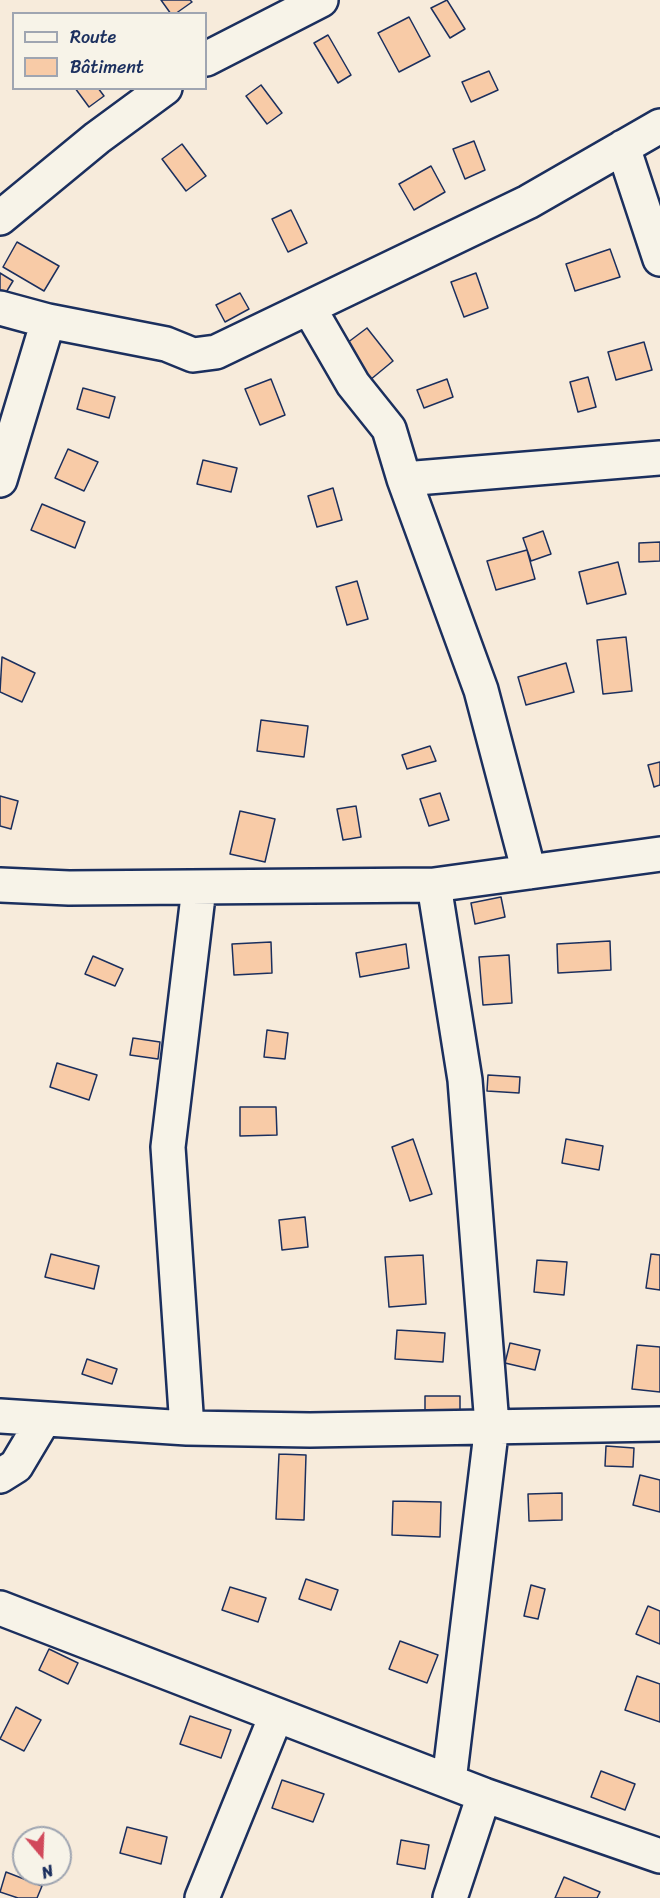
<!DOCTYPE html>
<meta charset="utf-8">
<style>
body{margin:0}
#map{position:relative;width:660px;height:1898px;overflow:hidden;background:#f7ebdb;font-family:Sriracha,sans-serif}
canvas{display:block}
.legend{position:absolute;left:12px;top:12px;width:195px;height:78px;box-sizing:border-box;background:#f7f3e8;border:2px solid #9fa5b1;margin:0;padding:8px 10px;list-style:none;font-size:18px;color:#1b2f5e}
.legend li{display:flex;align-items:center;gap:12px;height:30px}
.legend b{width:30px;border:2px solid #9fa5b1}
.north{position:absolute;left:12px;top:1826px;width:60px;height:60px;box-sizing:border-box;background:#f7f3e8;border:2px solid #9fa5b1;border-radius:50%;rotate:161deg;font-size:16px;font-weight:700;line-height:24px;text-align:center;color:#1b2f5e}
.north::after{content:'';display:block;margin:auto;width:21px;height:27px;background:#d1495b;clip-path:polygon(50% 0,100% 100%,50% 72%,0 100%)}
</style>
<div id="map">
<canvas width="660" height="1898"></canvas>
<ul class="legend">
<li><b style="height:8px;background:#f7f3e8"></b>Route</li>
<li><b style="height:16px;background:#f8cba7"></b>Bâtiment</li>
</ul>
<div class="north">N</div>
</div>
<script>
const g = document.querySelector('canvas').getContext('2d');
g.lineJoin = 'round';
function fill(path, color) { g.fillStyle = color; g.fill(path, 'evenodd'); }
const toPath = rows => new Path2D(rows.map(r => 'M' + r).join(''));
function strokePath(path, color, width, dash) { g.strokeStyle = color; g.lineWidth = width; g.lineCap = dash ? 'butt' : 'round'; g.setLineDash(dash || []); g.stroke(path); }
const building = toPath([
 [161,0,190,0,192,2,175,14,171,14,161,0],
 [447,0,465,29,450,38,431,8,447,0],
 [409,17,430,56,399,72,378,33,409,17],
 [328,35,351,75,338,83,314,43,328,35],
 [489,71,498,90,471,102,462,82,489,71],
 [261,85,282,113,267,124,246,96,261,85],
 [75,88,98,88,104,96,89,107,75,88],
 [474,141,485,170,465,179,453,149,474,141],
 [182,144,206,176,186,191,162,159,182,144],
 [431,166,445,192,414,210,399,184,431,166],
 [291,210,307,243,288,252,272,219,291,210],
 [17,242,59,266,44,291,3,267,17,242],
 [610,249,620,277,575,291,566,264,610,249],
 [0,273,13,281,2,299,0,298,0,273],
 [476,273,488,308,464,317,451,282,476,273],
 [240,293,249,309,225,322,216,305,240,293],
 [367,328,393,361,370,380,343,346,367,328],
 [644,342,652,370,616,380,608,352,644,342],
 [588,377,596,407,578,412,570,382,588,377],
 [271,379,285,415,260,425,245,389,271,379],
 [447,379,453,397,424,408,417,390,447,379],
 [83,388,115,397,109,418,77,409,83,388],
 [68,449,98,462,84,491,55,478,68,449],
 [203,460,237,468,231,492,197,484,203,460],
 [333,488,342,520,317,527,308,496,333,488],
 [42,504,85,522,75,548,31,530,42,504],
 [543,531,551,554,531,561,523,538,543,531],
 [660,542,660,561,639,562,639,543,660,542],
 [527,550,535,579,496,590,487,561,527,550],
 [618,562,626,594,587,604,579,572,618,562],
 [357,581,368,619,347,625,336,587,357,581],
 [626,637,632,691,603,694,597,640,626,637],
 [2,657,35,673,22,702,0,692,2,657],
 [566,663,574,692,526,705,518,677,566,663],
 [261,720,308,726,304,757,257,751,261,720],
 [430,746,436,761,407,769,402,755,430,746],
 [660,762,660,785,654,787,648,765,660,762],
 [440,793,449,820,429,826,420,799,440,793],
 [0,796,18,801,11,829,0,826,0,796],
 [356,806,361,837,343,840,337,809,356,806],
 [240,811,275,819,265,862,230,854,240,811],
 [501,897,505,917,475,924,471,903,501,897],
 [610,941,611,970,558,973,557,944,610,941],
 [271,942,272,973,234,975,232,944,271,942],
 [406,944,409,968,360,977,356,953,406,944],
 [509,955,512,1003,483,1005,479,957,509,955],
 [93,956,123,969,115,986,85,974,93,956],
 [267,1030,288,1033,285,1059,264,1057,267,1030],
 [133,1038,160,1042,158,1059,130,1055,133,1038],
 [57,1063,97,1075,89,1100,50,1087,57,1063],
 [488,1075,520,1077,519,1093,487,1091,488,1075],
 [240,1107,276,1107,277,1135,240,1136,240,1107],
 [413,1139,432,1194,410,1201,392,1147,413,1139],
 [566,1139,603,1146,599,1170,562,1163,566,1139],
 [305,1217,308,1247,282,1250,279,1220,305,1217],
 [51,1254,99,1266,94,1289,45,1277,51,1254],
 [651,1254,660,1255,660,1290,646,1288,651,1254],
 [423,1255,426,1304,389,1307,385,1257,423,1255],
 [537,1260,567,1262,564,1295,534,1292,537,1260],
 [397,1330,445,1333,443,1362,395,1359,397,1330],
 [510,1343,540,1350,535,1370,505,1363,510,1343],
 [637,1345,660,1347,660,1392,632,1389,637,1345],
 [87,1359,117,1369,112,1384,82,1374,87,1359],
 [425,1396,460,1396,460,1415,425,1415,425,1396],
 [606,1446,634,1448,633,1467,605,1466,606,1446],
 [279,1454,306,1455,304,1520,276,1519,279,1454],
 [640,1475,660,1480,660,1512,633,1505,640,1475],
 [562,1493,562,1520,529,1521,528,1494,562,1493],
 [393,1501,441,1502,440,1537,392,1535,393,1501],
 [306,1579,338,1590,331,1610,299,1599,306,1579],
 [531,1585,545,1589,538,1619,524,1616,531,1585],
 [230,1587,266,1598,258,1622,222,1610,230,1587],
 [648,1606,660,1611,660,1644,636,1634,648,1606],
 [400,1641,438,1655,427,1683,389,1669,400,1641],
 [49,1649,78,1663,68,1684,39,1670,49,1649],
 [637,1676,660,1684,660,1722,625,1710,637,1676],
 [16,1707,41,1720,24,1751,0,1739,16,1707],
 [190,1716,231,1730,221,1758,180,1744,190,1716],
 [601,1771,635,1784,625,1810,591,1797,601,1771],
 [282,1780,324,1794,313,1822,272,1808,282,1780],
 [127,1827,167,1837,161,1864,120,1853,127,1827],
 [401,1840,429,1845,425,1869,397,1864,401,1840],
 [6,1872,42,1886,37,1898,18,1898,0,1892,6,1872],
 [564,1877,600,1892,597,1898,555,1898,564,1877]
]);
const minor = toPath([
 [206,59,321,0],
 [623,147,660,259],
 [0,218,97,138,165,88],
 [0,308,48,321,166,344,193,355,216,352,528,202,660,126],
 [309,308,353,384,389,429,404,479,481,690,529,872],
 [404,479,660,458],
 [0,480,48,321],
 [0,885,69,888,434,885,660,854],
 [434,885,465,1080,492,1425,449,1781],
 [0,1416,187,1428,310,1430,660,1424],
 [187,1428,168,1147,199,888],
 [0,1476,16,1466,44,1419],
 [0,1608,484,1795,660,1856],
 [202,1898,276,1716],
 [450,1898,484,1795]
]);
fill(building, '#f8cba7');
strokePath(building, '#1b2f5e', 1.5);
strokePath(minor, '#1b2f5e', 38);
strokePath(minor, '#f7f3e8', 33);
</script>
